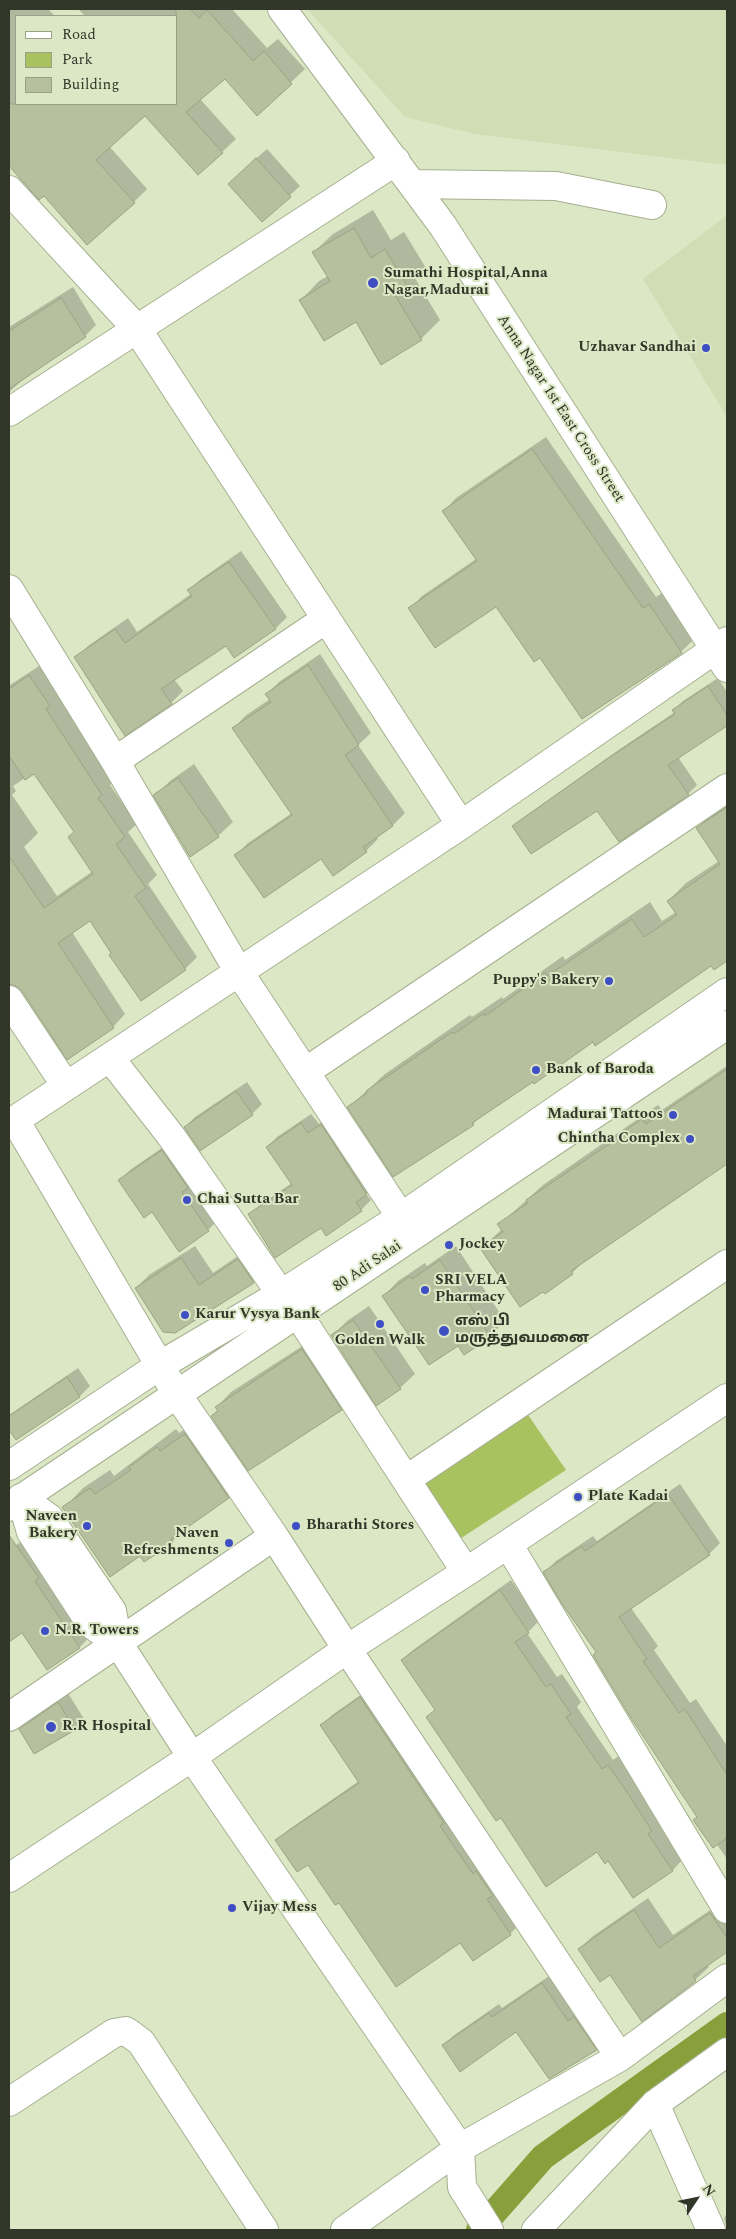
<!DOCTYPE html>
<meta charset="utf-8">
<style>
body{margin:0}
#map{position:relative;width:736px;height:2239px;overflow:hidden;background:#dce7c5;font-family:Spectral,serif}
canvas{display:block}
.frame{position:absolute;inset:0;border:10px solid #323629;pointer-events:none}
.legend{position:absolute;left:15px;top:15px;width:162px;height:90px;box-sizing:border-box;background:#dce7c5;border:1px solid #98a087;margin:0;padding:6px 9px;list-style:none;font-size:15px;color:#323629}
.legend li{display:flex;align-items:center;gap:10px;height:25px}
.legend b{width:25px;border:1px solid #98a087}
.north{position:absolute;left:671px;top:2174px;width:50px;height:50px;-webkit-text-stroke:4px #dce7c5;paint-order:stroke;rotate:56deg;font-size:14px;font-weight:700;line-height:20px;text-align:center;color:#323629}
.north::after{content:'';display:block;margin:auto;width:18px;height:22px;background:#323629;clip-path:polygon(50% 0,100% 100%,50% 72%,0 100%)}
</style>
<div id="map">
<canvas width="736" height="2239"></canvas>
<div class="frame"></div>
<ul class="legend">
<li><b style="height:6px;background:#fff"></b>Road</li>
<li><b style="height:14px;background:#a7c25f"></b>Park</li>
<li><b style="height:14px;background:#b6c09f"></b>Building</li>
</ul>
<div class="north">N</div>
</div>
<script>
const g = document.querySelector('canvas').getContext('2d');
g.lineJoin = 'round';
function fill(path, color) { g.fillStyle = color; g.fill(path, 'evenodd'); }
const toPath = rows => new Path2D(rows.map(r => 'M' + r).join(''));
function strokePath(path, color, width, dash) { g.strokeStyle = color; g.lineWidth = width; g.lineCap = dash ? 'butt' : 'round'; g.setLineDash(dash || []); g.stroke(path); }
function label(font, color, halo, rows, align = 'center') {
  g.font = font + ' Spectral,"Noto Sans Tamil",serif'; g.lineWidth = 4; g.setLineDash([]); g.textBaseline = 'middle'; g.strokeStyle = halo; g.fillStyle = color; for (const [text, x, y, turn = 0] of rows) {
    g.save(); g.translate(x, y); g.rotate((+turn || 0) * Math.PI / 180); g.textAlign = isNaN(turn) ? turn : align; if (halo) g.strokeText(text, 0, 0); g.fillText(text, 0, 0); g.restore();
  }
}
const built = toPath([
 [307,9,727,9,727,165,475,134,405,117],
 [727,215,727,417,643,279]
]);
const green = toPath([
 [515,1396,566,1470,455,1542,408,1467]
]);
const shadow = toPath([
 [9,9,48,9,55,16,16,16,16,104,176,104,176,16,85,16,78,9,232,9,267,48,278,39,305,69,258,114,225,77,200,99,236,139,222,152,145,114,109,146,147,189,134,202,44,194,39,198,9,164,11,162,9,159],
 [267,149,300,186,262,221,239,174],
 [373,210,391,240,404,232,426,268,415,278,440,320,421,339,356,320,301,300,319,281,328,276,314,252,333,234],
 [73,287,96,325,85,336,27,376,9,392,9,327],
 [546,437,656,597,662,593,694,639,681,652,582,718,540,656,496,605,410,609,422,596,476,559,444,511,456,498],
 [241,551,287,617,275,629,226,644,174,679,183,691,171,703,76,658,88,646,128,618,137,632,191,594,189,590,201,579],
 [320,654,371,733,358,745,405,813,393,825,376,836,378,839,366,851,321,858,236,855,248,843,292,813,234,728,245,716,270,699,267,694,279,682],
 [42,664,61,693,58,696,114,781,110,785,137,824,128,832,157,875,148,884,197,957,185,969,113,953,90,920,72,932,125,1014,113,1027,68,1058,23,991,9,981,9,683,10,685],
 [34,772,75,831,93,871,57,896,24,847,38,833,12,795,16,791,13,786],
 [718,678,727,692,727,724,678,757,697,785,688,794,598,809,514,827,523,818,617,751,675,712,674,710,683,701],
 [194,764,233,822,218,836,155,796,170,781],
 [727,802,727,959,714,968,711,964,593,1040,483,1114,473,1124,349,1107,385,1074,470,1015,472,1017,502,997,503,999,563,956,565,960,650,902,662,921,676,912,668,901,686,883,719,861,697,828,715,811],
 [727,1066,727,1162,584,1261,572,1273,482,1248,502,1229,499,1225,543,1185,658,1105,662,1110],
 [247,1082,262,1104,252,1114,185,1127,195,1117],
 [311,1114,319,1124,332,1115,377,1184,366,1194,371,1200,361,1210,321,1226,250,1215,260,1205,292,1183,267,1147,277,1137],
 [172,1141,218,1220,208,1230,152,1210,120,1180,130,1170],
 [195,1246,213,1273,251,1247,267,1268,253,1282,175,1332,136,1288,149,1275],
 [456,1246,505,1321,490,1336,465,1353,459,1344,384,1296,398,1281,425,1263,427,1266],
 [369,1306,415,1374,400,1388,332,1336,347,1321],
 [318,1336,356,1394,341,1409,212,1416,218,1410,217,1407,231,1392],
 [78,1368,90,1386,80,1396,16,1438,9,1428,9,1415],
 [205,1415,247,1478,228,1497,190,1524,172,1542,141,1554,64,1508,83,1488,110,1470,114,1476,176,1429,179,1433],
 [680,1484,720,1543,709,1554,631,1608,658,1646,654,1650,690,1703,696,1699,727,1746,727,1859,698,1817,597,1652,545,1572,556,1561,593,1536,597,1541],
 [35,1532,96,1630,80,1647,47,1669,22,1631,9,1640,9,1550],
 [511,1580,539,1621,527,1633,557,1677,562,1674,581,1702,577,1707,613,1760,619,1756,662,1819,658,1823,683,1859,673,1870,633,1897,608,1860,597,1851,501,1816,427,1717,436,1709,402,1660,413,1650],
 [372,1687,521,1923,510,1934,473,1959,461,1941,339,1901,308,1863,277,1840,288,1830,359,1781,321,1726,332,1715],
 [68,1693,84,1719,74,1729,21,1729,31,1719],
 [648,1898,673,1935,724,1901,727,1905,727,1951,707,1964,709,1967,695,1980,610,1974,579,1949,593,1936],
 [552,1974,606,2039,596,2049,516,2030,444,2046,453,2036,499,2004,502,2008],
 [727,2214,727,2229,724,2218]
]);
const canal = toPath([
 [479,2230,543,2157,727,2025]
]);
const building = toPath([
 [176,9,190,9,199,18,207,10,253,61,264,51,292,84,257,116,225,79,186,112,223,153,198,175,145,116,96,160,135,203,87,245,44,196,39,200,9,166,9,104,176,104,176,9],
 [256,158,291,197,262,222,228,184,256,158],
 [354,228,371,258,385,249,408,287,395,295,422,340,381,365,356,322,324,341,299,300,330,281,312,252,354,228],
 [61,298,86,337,9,389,9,331,61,298],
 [532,449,643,608,649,604,682,653,582,719,540,658,534,662,496,607,435,648,408,608,477,561,442,511,532,449],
 [229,562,276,629,234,658,226,646,161,689,172,704,125,736,74,657,115,629,125,643,192,596,187,590,229,562],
 [308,665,359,745,345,755,393,826,363,847,367,852,333,876,321,859,264,898,234,855,292,815,232,728,271,702,265,694,308,665],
 [29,675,50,706,46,709,102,795,98,798,125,837,116,844,146,888,135,896,186,970,141,1001,109,955,111,953,90,921,58,943,114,1028,67,1060,22,991,16,986,9,984,9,856,44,908,93,874,68,837,74,832,34,774,25,780,9,756,9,689,29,675],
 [708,686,727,715,727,726,668,765,689,795,619,842,597,811,531,854,512,826,607,759,675,714,672,710,708,686],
 [178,778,219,837,190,857,153,795,178,778],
 [727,807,727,961,714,970,711,966,595,1046,593,1042,534,1084,533,1082,472,1123,474,1125,393,1177,347,1107,367,1093,366,1091,452,1032,454,1034,484,1013,485,1016,545,973,547,976,632,919,644,937,677,915,667,901,720,864,696,828,727,807],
 [727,1069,727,1164,571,1271,573,1274,545,1294,543,1292,520,1307,480,1248,503,1232,497,1224,528,1203,526,1200,615,1140,614,1138,642,1119,646,1124,727,1069],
 [236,1091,253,1115,200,1151,184,1127,236,1091],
 [301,1123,308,1133,321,1124,367,1195,356,1202,362,1211,326,1236,321,1228,275,1258,248,1214,292,1185,266,1147,301,1123],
 [162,1150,188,1188,182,1192,209,1231,179,1252,152,1212,144,1218,118,1180,162,1150],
 [181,1258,199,1285,238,1259,254,1283,175,1333,163,1332,135,1288,181,1258],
 [440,1260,491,1337,464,1355,458,1346,429,1365,382,1296,410,1276,412,1279,440,1260],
 [353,1320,401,1389,376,1406,331,1335,353,1320],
 [302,1349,342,1410,248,1471,211,1416,218,1411,215,1407,302,1349],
 [67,1377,80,1397,16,1440,9,1430,9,1416,67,1377],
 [185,1434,229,1498,171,1539,173,1543,144,1562,140,1556,110,1577,62,1507,90,1488,95,1494,131,1470,129,1467,157,1447,160,1451,185,1434],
 [668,1494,710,1555,619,1617,647,1659,643,1661,679,1713,685,1709,727,1775,727,1838,713,1848,693,1820,697,1817,631,1718,593,1655,596,1652,562,1604,543,1572,582,1546,585,1551,668,1494],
 [9,1535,39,1578,35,1581,80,1648,47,1670,22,1633,9,1642,9,1535],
 [500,1590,529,1633,515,1642,546,1687,551,1684,571,1714,566,1717,602,1769,608,1765,627,1792,652,1831,648,1834,673,1871,633,1898,608,1861,605,1864,597,1852,546,1887,501,1818,496,1821,426,1717,435,1710,401,1660,500,1590],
 [360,1697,444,1823,440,1826,473,1874,476,1871,493,1896,487,1899,511,1935,473,1961,460,1943,396,1987,339,1903,335,1905,308,1865,297,1872,275,1840,359,1783,320,1725,360,1697],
 [58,1702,75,1730,34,1754,19,1729,58,1702],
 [634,1910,659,1948,710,1913,727,1938,727,1952,693,1976,696,1981,642,2022,610,1975,600,1982,578,1949,634,1910],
 [542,1983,568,2021,574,2017,597,2050,549,2079,516,2032,460,2072,442,2045,489,2013,492,2017,542,1983]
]);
const street = toPath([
 [282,9,443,226,727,668],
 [412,184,556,186,652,205],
 [9,190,137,329,461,825],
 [9,412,396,161],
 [9,589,115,761,326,619],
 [115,761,239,972,401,1217],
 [9,1000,66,1086],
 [110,1058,171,1136,281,1294,298,1314,466,1572,508,1544,727,1909],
 [305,1072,727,788],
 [15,1120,176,1393,274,1536,347,1649,620,2057],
 [9,1124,461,825,727,641],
 [407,1479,727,1264],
 [508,1544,727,1398],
 [466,1572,347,1649,192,1757,460,2148,462,2187,489,2230],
 [9,1717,274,1536],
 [9,1878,192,1757,118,1643,91,1624,31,1532,21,1498,49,1518,112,1611,118,1643],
 [9,2102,114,2033,126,2031,141,2042,264,2230],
 [655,2104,711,2230],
 [345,2230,460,2148,620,2057,727,1978],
 [536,2230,655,2104,727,2052]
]);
const secondary = toPath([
 [9,1466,159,1366,281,1294,401,1217,727,992],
 [9,1507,727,1025]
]);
const markers = [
 [373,283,6,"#3f4fc3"],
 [706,348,5,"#3f4fc3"],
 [609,981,5,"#3f4fc3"],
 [536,1070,5,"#3f4fc3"],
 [673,1115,5,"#3f4fc3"],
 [690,1139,5,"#3f4fc3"],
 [187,1200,5,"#3f4fc3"],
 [449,1245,5,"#3f4fc3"],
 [425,1290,5,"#3f4fc3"],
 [185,1315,5,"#3f4fc3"],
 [380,1324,5,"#3f4fc3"],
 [444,1331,6,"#3f4fc3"],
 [578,1497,5,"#3f4fc3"],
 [87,1526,5,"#3f4fc3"],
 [296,1526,5,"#3f4fc3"],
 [229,1543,5,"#3f4fc3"],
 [45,1631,5,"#3f4fc3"],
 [51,1727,6,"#3f4fc3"],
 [232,1908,5,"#3f4fc3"]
];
const poiNames = [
 ["Sumathi Hospital,Anna",384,274],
 ["Nagar,Madurai",384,291],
 ["Uzhavar Sandhai",696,348,"right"],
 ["Puppy's Bakery",599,981,"right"],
 ["Bank of Baroda",546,1070],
 ["Madurai Tattoos",663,1115,"right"],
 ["Chintha Complex",680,1139,"right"],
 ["Chai Sutta Bar",197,1200],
 ["Jockey",459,1245],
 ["SRI VELA",435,1281],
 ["Pharmacy",435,1298],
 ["Karur Vysya Bank",195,1315],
 ["எஸ் பி",455,1322],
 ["மருத்துவமனை",455,1339],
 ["Golden Walk",380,1341,"center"],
 ["Plate Kadai",588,1497],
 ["Naveen",77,1517,"right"],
 ["Bakery",77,1534,"right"],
 ["Bharathi Stores",306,1526],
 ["Naven",219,1534,"right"],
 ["Refreshments",219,1551,"right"],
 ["N.R. Towers",55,1631],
 ["R.R Hospital",62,1727],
 ["Vijay Mess",242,1908]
];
const streetNames = [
 ["Anna Nagar 1st East Cross Street",560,409,57],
 ["80 Adi Salai",368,1267,-34]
];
fill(built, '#d1deb5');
fill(green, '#a7c25f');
fill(shadow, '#0003');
strokePath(canal, '#87a03c', 26);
fill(building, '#b6c09f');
strokePath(building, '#99a383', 1);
strokePath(street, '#a6b090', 30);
strokePath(secondary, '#a6b090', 30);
strokePath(street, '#fff', 28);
strokePath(secondary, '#fff', 28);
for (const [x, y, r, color] of markers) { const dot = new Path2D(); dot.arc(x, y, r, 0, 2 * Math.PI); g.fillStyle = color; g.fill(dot); strokePath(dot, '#dce7c5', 2); }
label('bold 15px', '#323629', '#dce7c5', poiNames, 'left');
label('15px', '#323629', '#dce7c5', streetNames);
</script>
